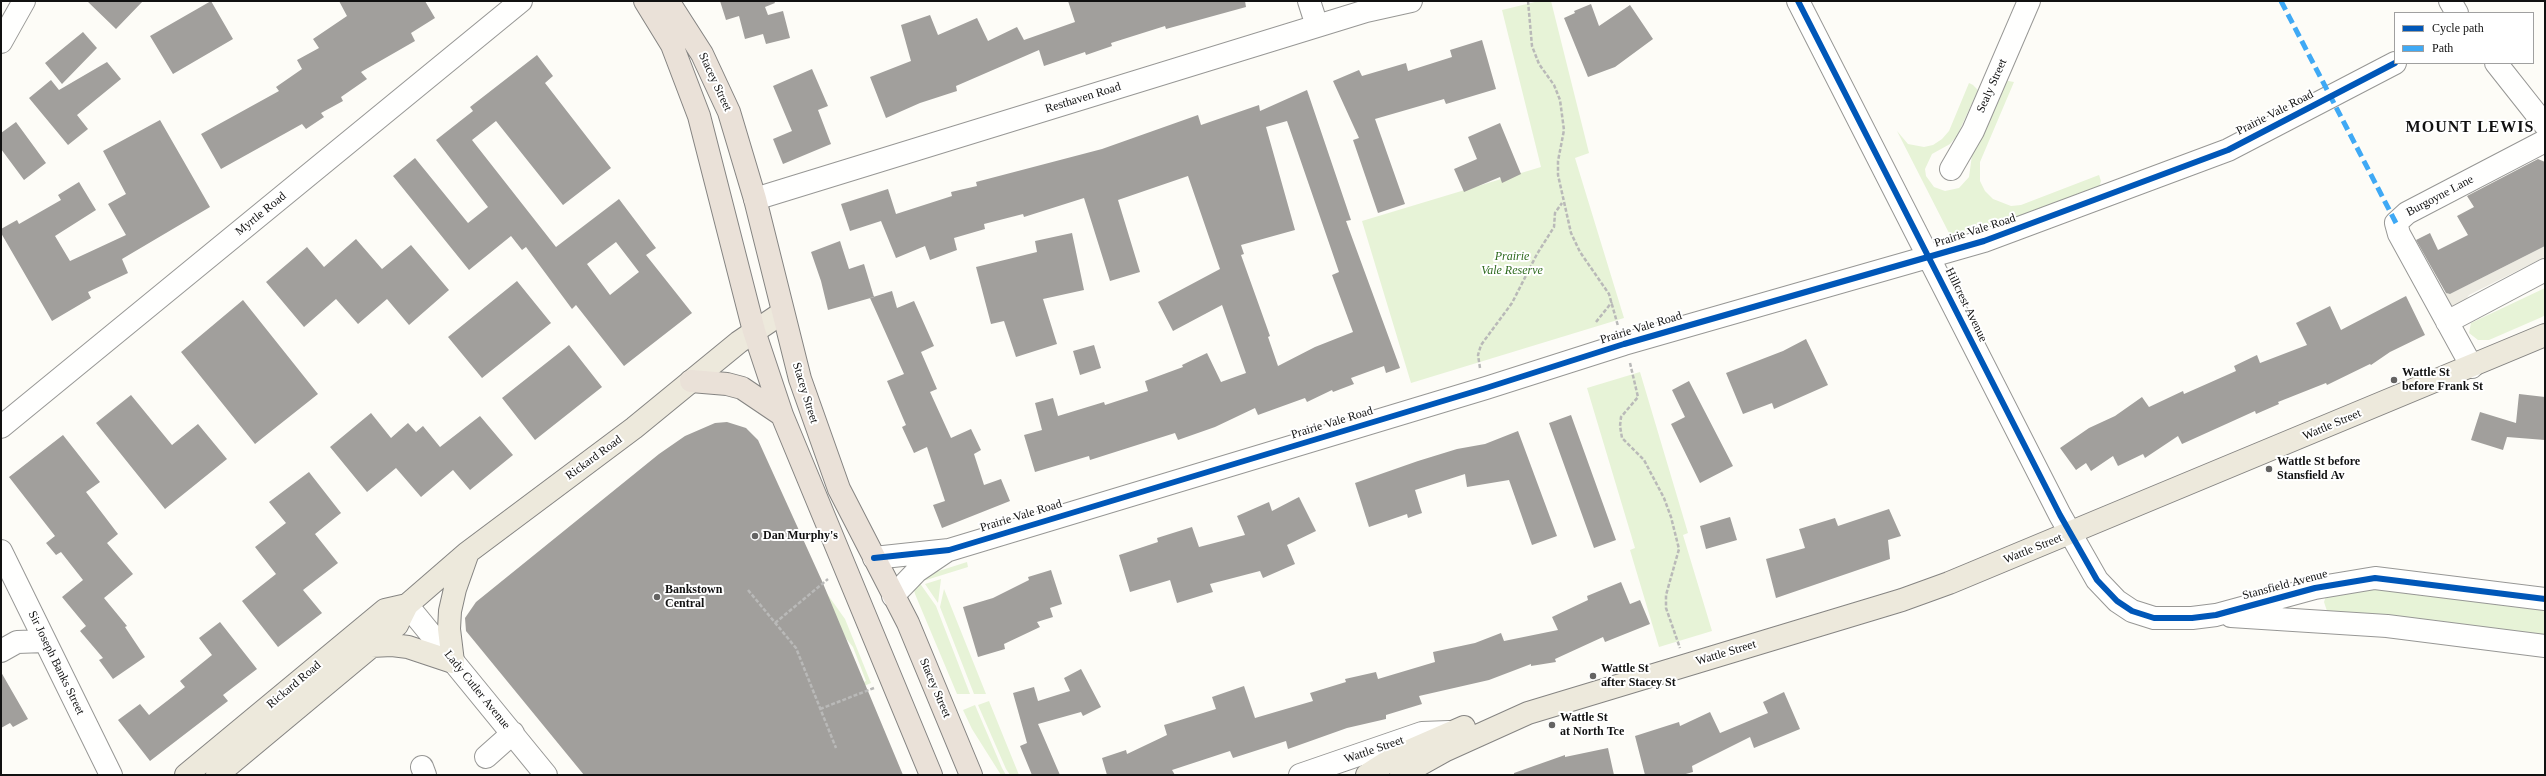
<!DOCTYPE html>
<style>
body{margin:0}
#map{position:relative;width:2546px;height:776px;overflow:hidden;background:#fdfcf7;font-family:"Times New Roman",serif}
canvas{display:block}
.frame{position:absolute;inset:0;border:2px solid #111;pointer-events:none}
.legend{position:absolute;left:2394px;top:12px;width:140px;height:52px;box-sizing:border-box;background:#fff;border:1px solid #a0a0a0;margin:0;padding:5px 7px;list-style:none;font-size:12px;color:#111}
.legend li{display:flex;align-items:center;gap:8px;height:20px}
.legend b{width:20px;border:1px solid #a0a0a0}
</style>
<div id="map">
<canvas width="2546" height="776"></canvas>
<div class="frame"></div>
<ul class="legend">
<li><b style="height:5px;background:#0057b8"></b>Cycle path</li>
<li><b style="height:5px;background:#3fa9f5"></b>Path</li>
</ul>
</div>
<script>
const g = document.querySelector('canvas').getContext('2d');
g.lineJoin = 'round';
function fill(path, color) { g.fillStyle = color; g.fill(path, 'evenodd'); }
const toPath = rows => new Path2D(rows.map(r => 'M' + r).join(''));
function strokePath(path, color, width, dash) { g.strokeStyle = color; g.lineWidth = width; g.lineCap = dash ? 'butt' : 'round'; g.setLineDash(dash || []); g.stroke(path); }
function label(font, color, halo, rows, align = 'center') {
  g.font = font + ' "Times New Roman",serif'; g.lineWidth = 4; g.setLineDash([]); g.textBaseline = 'middle'; g.strokeStyle = halo; g.fillStyle = color; for (const [text, x, y, turn = 0] of rows) {
    g.save(); g.translate(x, y); g.rotate((+turn || 0) * Math.PI / 180); g.textAlign = isNaN(turn) ? turn : align; if (halo) g.strokeText(text, 0, 0); g.fillText(text, 0, 0); g.restore();
  }
}
const green = toPath([
 [1539,1,1551,1,1589,153,1575,158,1624,318,1411,383,1362,221,1541,167,1502,10],
 [2003,80,2014,82,1980,162,1980,181,1985,191,1993,199,2011,206,2021,205,2099,175,2101,181,2099,188,1986,228,1950,235,1897,131,1908,144,1924,147,1933,145,1942,139,1949,131,1969,83,1973,85,1978,90,1957,136,1950,144,1932,154,1925,169,1926,176,1934,187,1945,191,1959,188,1969,177,1972,155],
 [2545,288,2545,315,2542,317,2489,340,2478,340,2469,333,2471,323],
 [1640,372,1688,533,1683,535,1712,631,1659,647,1630,550,1635,548,1587,388],
 [967,562,968,567,923,581,923,576],
 [941,579,938,603,925,584],
 [919,582,936,606,970,694,957,694,915,594,914,590],
 [2364,586,2545,606,2545,639,2327,611,2324,602,2326,596],
 [823,588,845,619,871,683,852,691,850,687,866,681,853,647,812,597],
 [944,589,986,694,974,694,940,607],
 [989,701,1019,775,1010,775,1006,769,978,705],
 [975,705,1002,768,1006,775,1001,775,972,729,963,710]
]);
const plaza = toPath([
 [2545,246,2545,257,2469,295,2462,305,2451,309,2440,291,2450,294]
]);
const building = toPath([
 [87,1,143,1,116,29],
 [211,1,233,39,173,74,150,36],
 [339,1,425,1,435,18,411,33,415,41,361,72,367,79,341,97,343,101,321,113,324,117,306,129,302,124,221,169,201,134,279,91,276,87,302,69,297,60,319,48,313,39,347,16],
 [720,1,774,1,775,3,765,7,768,15,783,11,790,38,766,44,763,34,745,39,739,16,726,20],
 [1068,1,1245,1,1246,7,1166,29,1165,26,1111,43,1112,46,1086,55,1085,52,1044,66,1039,50,956,86,957,91,920,103,886,118,870,77,911,61,901,25,930,15,938,35,977,18,988,41,1017,27,1024,40,1075,22],
 [1591,4,1599,26,1630,5,1653,39,1615,67,1588,77,1564,18,1575,13,1574,11],
 [83,32,97,48,62,84,45,63],
 [1482,40,1496,89,1446,104,1444,99,1375,119,1405,204,1378,213,1353,140,1359,138,1333,81,1359,70,1362,76,1406,63,1408,71,1452,57,1450,50],
 [537,55,553,76,545,83,611,168,563,205,496,121,472,140,556,247,619,199,656,248,646,255,692,313,624,366,576,305,572,309,526,247,522,250,511,236,469,270,393,176,415,158,468,223,488,207,436,140,473,111,470,107],
 [616,242,639,272,610,295,587,264],
 [107,62,121,79,77,115,88,129,68,145,29,98,51,80,59,90],
 [812,69,828,106,818,110,831,144,783,164,773,139,792,131,773,86],
 [1307,90,1351,220,1346,221,1400,368,1386,373,1384,366,1351,378,1354,384,1333,392,1332,390,1307,402,1305,398,1258,415,1255,408,1215,427,1178,440,1175,433,1090,460,1089,456,1035,472,1024,435,1042,430,1035,403,1053,398,1058,416,1104,402,1105,405,1148,391,1145,381,1183,367,1182,365,1207,353,1221,382,1246,373,1222,305,1173,331,1158,302,1220,269,1188,176,1118,200,1140,272,1110,281,1084,198,1024,217,1023,214,984,224,985,229,954,238,957,250,930,260,925,246,896,258,881,221,850,231,841,204,888,189,896,214,952,196,951,192,977,186,976,182,1102,149,1198,115,1201,125,1259,105,1260,111],
 [1287,121,1339,272,1332,275,1353,332,1315,347,1278,366,1268,337,1270,336,1241,255,1244,254,1241,245,1295,230,1266,127],
 [160,120,210,207,122,259,128,273,88,292,91,298,52,321,1,233,1,229,17,220,19,224,61,200,58,195,79,182,96,210,55,236,70,261,126,235,108,204,126,194,103,151],
 [16,122,46,163,24,180,1,149,1,133],
 [1500,123,1521,174,1502,183,1500,177,1464,192,1454,169,1477,159,1468,137],
 [2538,159,2545,162,2545,246,2450,294,2446,293,2416,240,2430,233,2438,250,2468,235,2457,216,2474,207,2467,196],
 [1072,233,1084,290,1043,299,1057,344,1016,357,1004,321,991,324,976,267,1037,252,1035,241],
 [356,239,382,269,411,245,449,290,409,325,387,299,358,324,336,299,304,327,266,282,307,247,324,267],
 [840,241,849,269,864,264,874,297,828,310,821,281,811,252],
 [517,281,551,323,482,378,448,337],
 [892,291,897,308,914,301,934,346,921,352,937,389,930,392,951,438,971,429,981,450,974,454,984,485,1001,479,1010,501,942,528,933,505,945,501,927,447,914,453,902,427,906,425,887,381,904,374,870,298],
 [2406,296,2425,335,2390,352,2371,365,2370,364,2327,385,2326,383,2278,402,2279,404,2256,414,2255,411,2182,444,2178,436,2145,458,2143,454,2118,466,2113,456,2091,471,2086,463,2076,470,2060,448,2089,428,2115,416,2142,397,2149,407,2183,391,2184,394,2236,371,2234,366,2257,355,2260,363,2307,345,2296,323,2330,306,2341,330],
 [243,300,318,394,255,444,181,352],
 [1806,339,1828,385,1774,409,1772,403,1743,414,1726,373,1783,351],
 [569,345,602,387,535,440,502,398],
 [1094,345,1101,368,1080,375,1073,351],
 [1689,381,1733,466,1700,483,1671,424,1685,417,1672,390],
 [2519,394,2545,397,2545,440,2507,437,2503,450,2471,440,2480,412,2516,423],
 [131,395,172,445,198,424,227,459,165,509,96,423],
 [371,413,391,438,408,423,416,432,423,426,440,447,480,416,513,455,470,490,453,470,421,497,396,468,367,492,330,447],
 [1571,415,1616,540,1594,548,1549,423],
 [727,422,746,428,758,440,822,581,903,775,584,775,466,631,465,618,476,602,659,454,685,436,715,423],
 [1518,431,1557,536,1532,545,1509,480,1467,487,1465,474,1415,490,1422,513,1408,518,1407,514,1369,527,1355,483,1418,461,1457,449,1485,444],
 [63,435,100,482,86,492,118,534,107,543,133,574,104,598,127,626,125,627,145,657,113,679,99,660,103,658,80,631,86,626,62,597,83,580,61,552,56,555,46,543,55,536,9,477],
 [309,472,341,513,315,534,338,563,303,590,322,613,278,647,242,601,276,574,255,547,286,523,269,502],
 [1299,497,1316,531,1287,545,1295,564,1263,578,1260,571,1210,584,1213,592,1177,603,1170,580,1130,592,1119,555,1158,542,1157,538,1192,527,1199,547,1245,535,1237,516,1269,502,1272,511],
 [1889,509,1901,536,1888,540,1890,559,1776,598,1766,559,1805,548,1799,529,1835,518,1838,526],
 [1730,517,1737,540,1706,549,1700,526],
 [1051,570,1062,604,1050,608,1053,617,1037,622,1040,627,1004,644,1005,649,978,657,963,607,993,598,1029,580,1028,577],
 [1621,582,1630,604,1640,600,1650,624,1605,642,1603,637,1555,659,1556,662,1531,666,1531,664,1489,680,1419,696,1422,704,1386,715,1386,719,1347,728,1288,749,1286,741,1233,758,1230,751,1172,770,1175,775,1107,775,1102,758,1126,750,1127,754,1167,735,1164,725,1216,709,1212,697,1244,686,1255,718,1313,701,1310,693,1346,682,1345,679,1376,672,1378,679,1435,662,1433,652,1475,643,1501,633,1504,641,1558,630,1552,617,1588,600,1587,596],
 [220,622,257,669,223,695,228,701,150,761,118,720,140,704,149,715,185,687,180,681,212,655,199,638],
 [1081,669,1101,707,1083,716,1081,712,1038,724,1060,775,1032,775,1020,746,1027,743,1013,693,1034,687,1038,701,1070,691,1064,678],
 [1,672,28,719,13,727,10,723,1,728],
 [1784,692,1800,729,1754,748,1750,737,1692,766,1693,772,1682,775,1645,775,1635,736,1679,722,1680,726,1710,712,1720,733,1768,713,1763,702],
 [1608,748,1614,775,1514,775,1514,773,1565,755,1565,757]
]);
const path = toPath([
 [1528,1,1532,46,1539,64,1554,85,1560,100,1564,130,1558,161,1558,175,1571,233,1580,252,1609,294,1618,326],
 [1596,322,1612,302],
 [1630,363,1638,397,1621,417,1620,426,1622,438,1644,460,1664,498,1671,517,1679,549,1666,595,1666,608,1680,648],
 [1480,368,1478,355,1481,345,1512,303,1537,254,1554,227,1555,213,1562,203],
 [748,590,796,648,836,748],
 [775,623,828,579],
 [820,709,874,688]
]);
const minor = toPath([
 [1309,1,1317,26],
 [1798,1,2060,515,2097,580,2117,601,2132,611,2154,618,2192,618,2216,615,2315,588,2375,578,2545,599],
 [2450,1,2457,13],
 [1,42,24,1],
 [2496,63,2545,125],
 [1951,169,1973,131,2029,1],
 [755,199,1366,11,1411,1],
 [2447,322,2545,270],
 [2472,367,2399,234,2396,223,2407,213,2545,141],
 [1,427,521,1],
 [1,551,111,775],
 [874,558,949,550,1486,388,1624,344,1984,241,2228,150,2395,63],
 [893,596,917,571,948,550],
 [407,605,546,775],
 [2231,616,2387,626,2545,646],
 [1,651,17,642,45,641],
 [486,757,513,733],
 [422,767,425,775],
 [1300,775,1422,733,1449,732]
]);
const major = toPath([
 [371,646,392,645,408,647,453,662,449,629,450,611,455,589,467,555],
 [186,775,385,610,407,605],
 [217,775,397,625,407,605,467,553,634,428,739,342,782,313],
 [1367,775,1395,757,1464,727],
 [1401,775,1446,750,1528,713,1902,600,1949,583,2545,335]
]);
const highway = toPath([
 [645,1,672,45,699,116,754,331,782,415,931,775],
 [668,1,702,54,729,112,755,199,800,379,839,489,908,623,971,775],
 [691,381,727,384,742,388,782,415]
]);
const quiet = toPath([
 [2281,1,2396,223]
]);
const cycleway = toPath([
 [1798,1,2060,515,2097,580,2117,601,2132,611,2154,618,2192,618,2216,615,2315,588,2375,578,2545,599],
 [874,558,949,550,1486,388,1624,344,1984,241,2228,150,2395,63]
]);
const markers = [
 [2394,380,4,"#646362"],
 [2269,469,4,"#646362"],
 [755,536,4,"#646362"],
 [657,597,4,"#646362"],
 [1593,676,4,"#646362"],
 [1552,725,4,"#646362"]
];
const streetNames = [
 ["Stacey Street",715,82,65],
 ["Sealy Street",1992,86,-66],
 ["Resthaven Road",1083,98,-17],
 ["Prairie Vale Road",2275,113,-27],
 ["Burgoyne Lane",2440,196,-28],
 ["Myrtle Road",261,214,-39],
 ["Prairie Vale Road",1975,231,-18],
 ["Hillcrest Avenue",1966,305,64],
 ["Prairie Vale Road",1641,328,-17],
 ["Stacey Street",805,393,73],
 ["Prairie Vale Road",1332,423,-17],
 ["Wattle Street",2332,425,-23],
 ["Rickard Road",594,458,-36],
 ["Prairie Vale Road",1021,516,-17],
 ["Wattle Street",2033,549,-22],
 ["Stansfield Avenue",2285,585,-15],
 ["Wattle Street",1726,653,-17],
 ["Sir Joseph Banks Street",56,663,64],
 ["Rickard Road",294,685,-40],
 ["Stacey Street",935,688,67],
 ["Lady Cutler Avenue",477,690,51],
 ["Wattle Street",1374,750,-19]
];
const parkNames = [
 ["Prairie",1512,257],
 ["Vale Reserve",1512,271]
];
const poiNames = [
 ["Wattle St",2402,373],
 ["before Frank St",2402,387],
 ["Wattle St before",2277,462],
 ["Stansfield Av",2277,476],
 ["Dan Murphy's",763,536],
 ["Bankstown",665,590],
 ["Central",665,604],
 ["Wattle St",1601,669],
 ["after Stacey St",1601,683],
 ["Wattle St",1560,718],
 ["at North Tce",1560,732]
];
const districtNames = [
 ["MOUNT LEWIS",2470,128]
];
fill(green, '#e7f3d7');
fill(plaza, '#edebe2');
fill(building, '#a19f9c');
strokePath(minor, '#979795', 24);
strokePath(major, '#858482', 24);
strokePath(highway, '#858482', 24);
strokePath(path, '#b9b9b8', 2.5, [4, 2]);
strokePath(minor, '#fffffe', 22);
strokePath(major, '#ede9dc', 22);
strokePath(highway, '#eae1d8', 22);
strokePath(quiet, '#3fa9f5', 5, [10, 5]);
strokePath(cycleway, '#0057b8', 6);
for (const [x, y, r, color] of markers) { const dot = new Path2D(); dot.arc(x, y, r, 0, 2 * Math.PI); g.fillStyle = color; g.fill(dot); strokePath(dot, '#fff', 1.5); }
label('12px', '#111', '#fff', streetNames);
label('italic 12px', '#2f6b1f', '#fff', parkNames);
label('bold 12px', '#111', '#fff', poiNames, 'left');
g.letterSpacing = '1px';
label('bold 16px', '#111', '#fff', districtNames);
g.letterSpacing = '0px';
</script>
